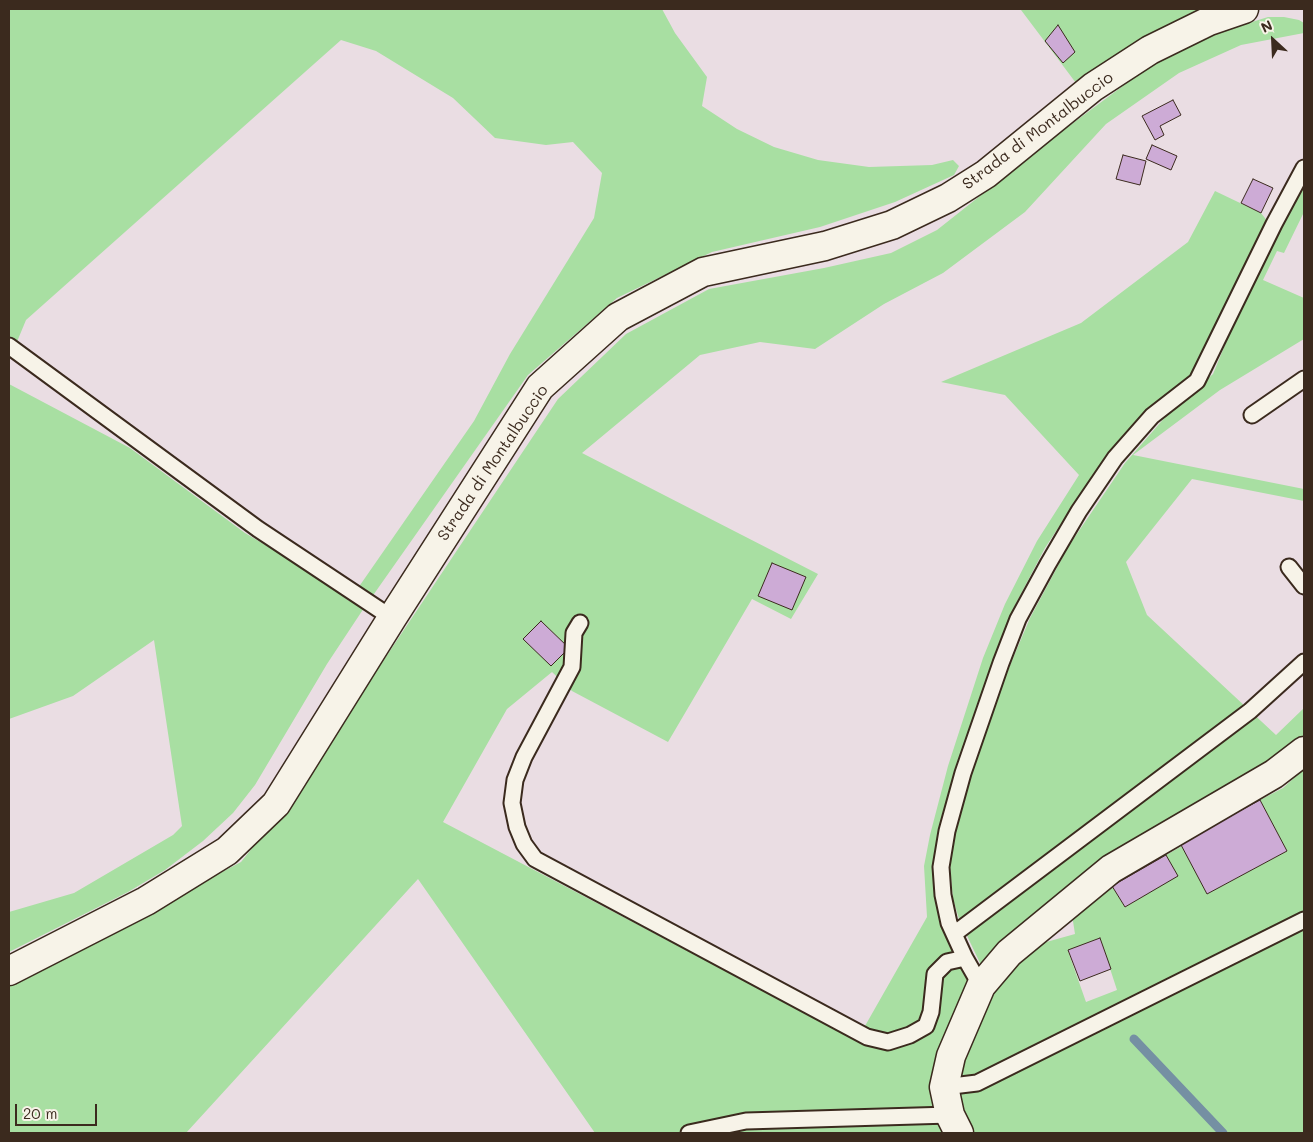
<!DOCTYPE html>
<style>
body{margin:0}
#map{position:relative;width:1313px;height:1142px;overflow:hidden;background:#eadde3;font-family:Mali,sans-serif}
canvas{display:block}
.frame{position:absolute;inset:0;border:10px solid #3b2a1e;pointer-events:none}
.north{position:absolute;left:1248px;top:15px;width:50px;height:50px;-webkit-text-stroke:4px #f7f3e8;paint-order:stroke;rotate:335deg;font-size:14px;font-weight:700;line-height:20px;text-align:center;color:#3b2a1e}
.north::after{content:'';display:block;margin:auto;width:18px;height:22px;background:#3b2a1e;clip-path:polygon(50% 0,100% 100%,50% 72%,0 100%)}
.scale{position:absolute;left:15px;top:1104px;width:82px;height:22px;box-sizing:border-box;border:2px solid #3b2a1e;border-top:0;padding-left:6px;font-size:15px;line-height:18px;white-space:nowrap;color:#3b2a1e;-webkit-text-stroke:4px #f7f3e8;paint-order:stroke}
</style>
<div id="map">
<canvas width="1313" height="1142"></canvas>
<div class="frame"></div>
<div class="north">N</div>
<div class="scale">20 m</div>
</div>
<script>
const g = document.querySelector('canvas').getContext('2d');
g.lineJoin = 'round';
function fill(path, color) { g.fillStyle = color; g.fill(path, 'evenodd'); }
const toPath = rows => new Path2D(rows.map(r => 'M' + r).join(''));
function strokePath(path, color, width, dash) { g.strokeStyle = color; g.lineWidth = width; g.lineCap = dash ? 'butt' : 'round'; g.setLineDash(dash || []); g.stroke(path); }
function label(font, color, halo, rows, align = 'center') {
  g.font = font + ' Mali,sans-serif'; g.lineWidth = 4; g.setLineDash([]); g.textBaseline = 'middle'; g.strokeStyle = halo; g.fillStyle = color; for (const [text, x, y, turn = 0] of rows) {
    g.save(); g.translate(x, y); g.rotate((+turn || 0) * Math.PI / 180); g.textAlign = isNaN(turn) ? turn : align; if (halo) g.strokeText(text, 0, 0); g.fillText(text, 0, 0); g.restore();
  }
}
const green = toPath([
 [9,9,662,9,675,33,707,77,702,106,737,129,774,147,818,160,869,167,932,165,953,160,959,166,954,175,895,202,820,227,712,252,617,298,528,375,362,611,327,664,255,785,233,813,203,841,165,870,128,892,9,952,9,912,74,893,173,835,182,826,154,640,73,696,9,719,9,384,130,448,245,533,316,575,349,601,474,421,510,354,594,218,602,173,573,142,546,145,495,138,453,98,376,51,341,40,26,320,9,361],
 [995,9,1195,9,1199,13,1139,42,1076,83,1021,10],
 [1268,17,1284,17,1299,20,1304,23,1304,33,1241,45,1179,73,1106,124,1025,212,943,273,884,304,815,349,760,342,700,355,582,453,818,574,791,619,752,599,668,742,572,691,552,672,507,709,443,822,857,1040,927,917,924,866,930,835,948,766,983,658,1005,604,1037,541,1079,475,1005,395,941,382,1081,323,1188,242,1215,191,1261,213,1268,222,1199,361,1187,380,1146,410,1106,455,1045,548,1013,609,993,662,957,769,936,867,970,979,935,1072,933,1101,955,1082,977,1024,994,992,1032,946,1075,934,1072,915,1112,886,1125,907,1177,876,1166,855,1182,846,1207,894,1287,851,1260,800,1283,788,1304,769,1304,1133,595,1133,418,879,186,1133,9,1133,9,984,241,862,289,802,558,399,626,334,709,289,824,268,891,253,937,230,1057,135,1159,59,1220,32],
 [1100,938,1117,990,1086,1002,1068,951],
 [1304,177,1304,212,1284,253,1277,251,1263,280,1304,298,1304,339,1220,390,1133,455,1304,489,1304,501,1192,479,1126,562,1147,615,1276,735,1304,708,1304,737,1299,743,986,963,980,963,959,919,953,899,950,867,954,831,969,779,1000,689,1030,618,1068,547,1125,463,1167,415,1213,374,1243,301]
]);
const stream = toPath([
 [1134,1039,1223,1133]
]);
const building = toPath([
 [1058,25,1075,52,1063,63,1045,41,1058,25],
 [1173,100,1181,115,1160,126,1164,135,1155,140,1142,116,1173,100],
 [1152,145,1177,156,1171,170,1146,159,1152,145],
 [1123,155,1146,161,1140,185,1116,179,1123,155],
 [1253,179,1273,188,1261,213,1241,203,1253,179],
 [772,563,806,577,792,610,758,596,772,563],
 [541,621,569,648,551,666,523,639,541,621],
 [1260,800,1287,851,1207,894,1180,843,1260,800],
 [1166,855,1178,876,1125,907,1112,886,1166,855],
 [1100,938,1111,969,1080,981,1068,950,1100,938]
]);
const lane = toPath([
 [9,346,258,529,392,618],
 [1252,415,1304,379],
 [1289,567,1304,586],
 [580,623,574,633,572,667,524,757,515,780,512,803,517,827,524,844,535,859,867,1037,888,1042,910,1035,926,1026,931,1012,935,974,947,962,965,958],
 [954,934,1250,711,1304,662],
 [981,986,965,958,949,923,943,895,941,867,947,831,963,773,1001,663,1018,619,1048,564,1079,511,1115,458,1152,416,1197,381,1274,224,1304,168],
 [944,1087,977,1083,1304,920],
 [689,1133,746,1121,950,1115]
]);
const secondary = toPath([
 [9,971,146,901,227,851,276,804,392,618,540,387,618,317,703,272,825,246,892,225,948,198,986,174,1093,87,1150,50,1209,21,1244,9],
 [959,1133,950,1115,944,1087,951,1056,981,986,1009,953,1111,869,1274,774,1304,751]
]);
const streetNames = [
 ["Strada di Montalbuccio",1038,131,-37],
 ["Strada di Montalbuccio",493,463,-56]
];
fill(green, '#a8dfa2');
strokePath(stream, '#7590a3', 9);
fill(building, '#cdabd6');
strokePath(building, '#3b2a1e', 1);
strokePath(lane, '#3b2a1e', 19);
strokePath(secondary, '#3b2a1e', 31);
strokePath(lane, '#f7f3e8', 15);
strokePath(secondary, '#f7f3e8', 28);
label('16px', '#3b2a1e', '#f7f3e8', streetNames);
</script>
